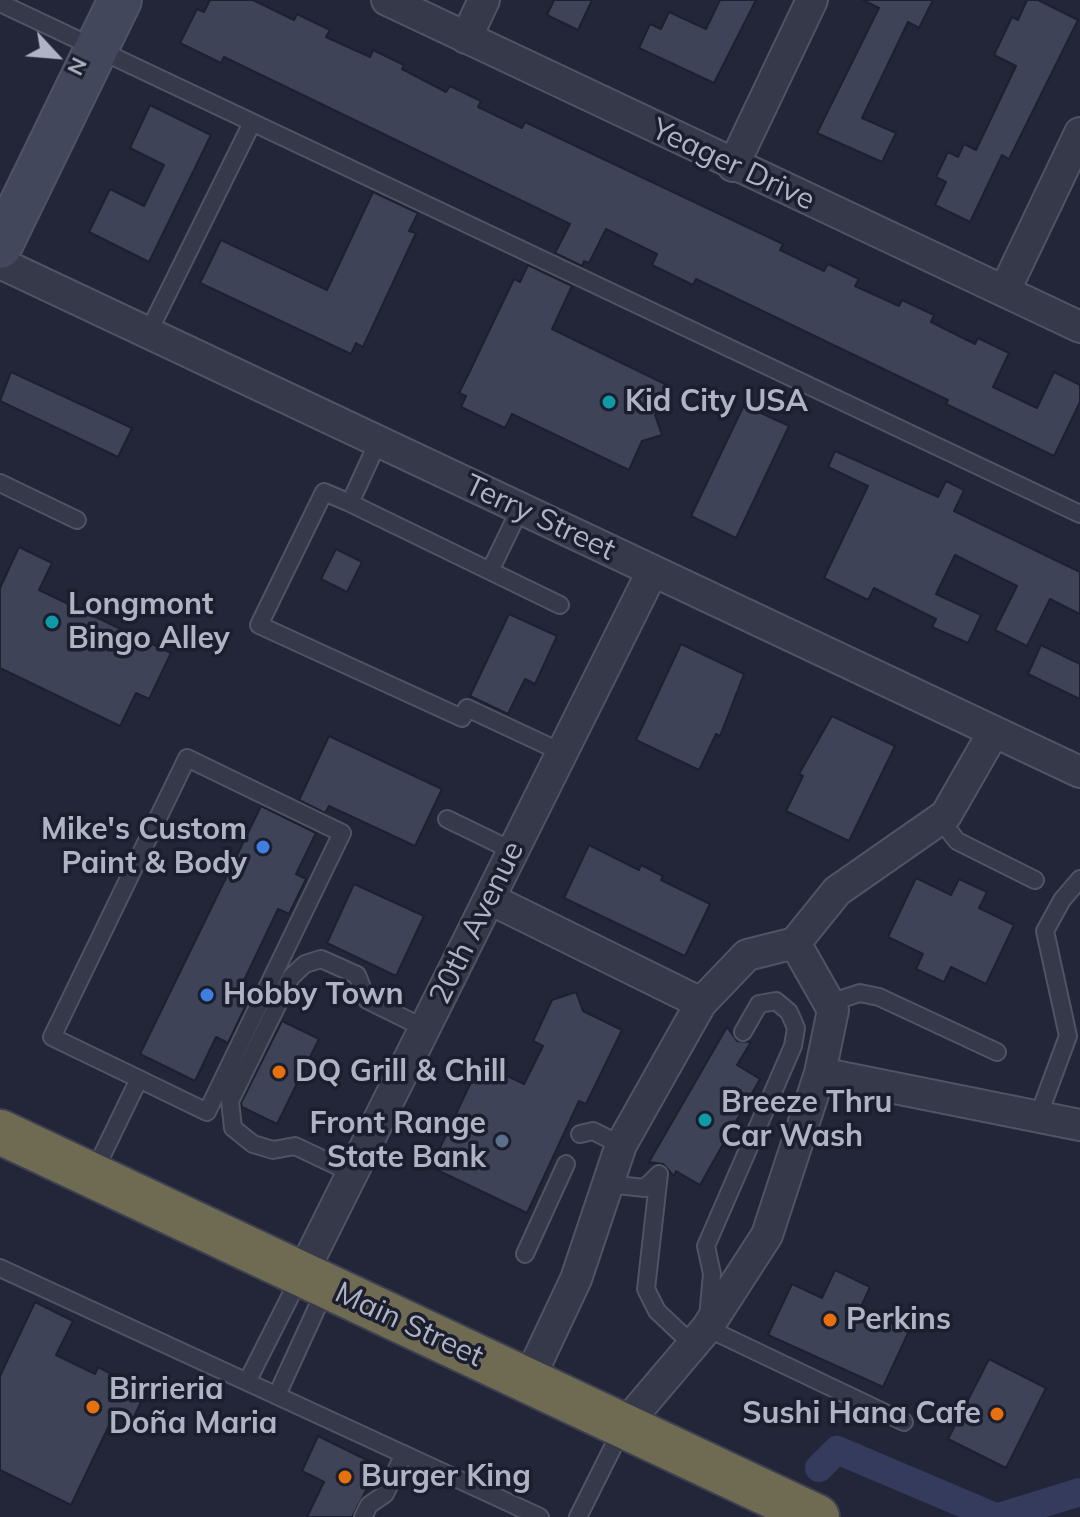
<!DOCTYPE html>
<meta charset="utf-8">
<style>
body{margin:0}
#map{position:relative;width:1080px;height:1517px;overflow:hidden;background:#222638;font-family:Mulish,sans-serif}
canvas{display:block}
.north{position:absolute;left:16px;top:16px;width:80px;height:80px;-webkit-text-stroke:6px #1b1e2d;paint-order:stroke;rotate:116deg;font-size:22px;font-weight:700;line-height:32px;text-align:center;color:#b0b3c5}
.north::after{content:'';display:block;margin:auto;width:28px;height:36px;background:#b0b3c5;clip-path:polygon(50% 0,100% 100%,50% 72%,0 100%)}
</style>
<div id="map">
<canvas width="1080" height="1517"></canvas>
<div class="north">N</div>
</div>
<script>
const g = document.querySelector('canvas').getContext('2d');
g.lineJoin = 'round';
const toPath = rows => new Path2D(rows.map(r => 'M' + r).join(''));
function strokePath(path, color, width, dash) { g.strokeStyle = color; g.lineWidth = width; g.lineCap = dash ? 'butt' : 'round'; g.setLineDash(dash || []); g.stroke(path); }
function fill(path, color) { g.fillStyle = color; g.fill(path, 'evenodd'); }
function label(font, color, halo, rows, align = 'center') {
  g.font = font + ' Mulish,sans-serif'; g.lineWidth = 7; g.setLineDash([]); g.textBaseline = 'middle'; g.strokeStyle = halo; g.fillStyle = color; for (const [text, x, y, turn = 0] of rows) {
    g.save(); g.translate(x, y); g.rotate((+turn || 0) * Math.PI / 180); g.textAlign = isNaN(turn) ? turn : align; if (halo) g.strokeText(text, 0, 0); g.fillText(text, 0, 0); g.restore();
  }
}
const canal = toPath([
 [819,1468,837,1450,995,1517],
 [999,1517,1080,1492]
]);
const building = toPath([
 [210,0,253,0,294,20,297,14,330,30,326,37,370,57,373,50,404,65,402,69,446,92,450,86,481,101,478,107,522,128,525,122,783,244,780,250,824,271,828,264,859,279,855,286,899,306,902,300,934,315,931,322,975,344,978,338,1009,353,993,387,1037,408,1054,372,1080,385,1080,402,1054,456,946,404,948,400,696,279,693,285,652,265,657,254,606,229,589,263,584,261,582,266,555,253,570,224,224,57,221,63,180,43,197,9,204,12,210,0],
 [554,0,592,0,578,30,547,15,554,0],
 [720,0,756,0,714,83,639,48,650,24,661,29,669,12,706,29,720,0],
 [863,0,933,0,919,28,908,22,862,118,896,133,882,162,817,133,879,8,863,0],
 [1027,0,1038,0,1078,20,1009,159,1002,155,970,222,935,205,946,182,936,177,948,152,958,157,964,144,976,150,1016,66,994,55,1012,17,1018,20,1027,0],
 [150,105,211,135,149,262,89,232,110,189,144,206,164,165,130,148,150,105],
 [373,192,418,213,409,231,416,233,363,347,356,343,351,354,200,283,221,240,327,290,373,192],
 [528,265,572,286,552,329,669,386,655,415,662,435,642,441,629,470,512,414,505,428,461,407,466,396,459,393,469,373,514,279,520,282,528,265],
 [11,372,132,428,118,457,0,401,11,372],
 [744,405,789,426,736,538,691,516,744,405],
 [835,451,938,497,946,481,964,490,954,511,1080,572,1080,614,1050,599,1027,646,995,630,1017,586,955,555,936,594,981,615,968,643,932,627,936,619,874,588,868,600,824,578,868,486,828,467,835,451],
 [19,547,52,563,39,590,171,653,149,699,136,693,120,726,0,668,0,588,19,547],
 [336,549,362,562,347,592,321,579,336,549],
 [509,614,557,636,535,684,525,679,508,714,470,696,509,614],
 [681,644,744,674,720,736,716,734,699,770,636,740,681,644],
 [1041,645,1080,664,1080,699,1028,674,1041,645],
 [832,716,895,746,849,841,786,811,803,776,799,774,832,716],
 [329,736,442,789,415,846,329,806,325,813,299,800,329,736],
 [261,806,316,833,296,874,306,879,289,914,278,909,238,993,248,998,247,1003,228,1043,216,1037,195,1081,140,1054,261,806],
 [589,845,639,870,641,865,663,876,661,880,710,904,685,956,564,898,589,845],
 [916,878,951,895,959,879,987,892,979,908,1014,925,986,984,951,967,944,982,916,969,923,954,888,937,916,878],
 [354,884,424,916,396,976,327,943,354,884],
 [576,992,583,1011,622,1030,586,1104,579,1101,527,1213,431,1167,480,1063,524,1084,543,1046,533,1041,552,1000,576,992],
 [282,1021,319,1039,277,1124,242,1107,241,1103,282,1021],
 [727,1027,737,1041,751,1042,737,1065,760,1079,700,1185,676,1171,674,1176,663,1164,649,1162,727,1027],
 [835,1270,870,1287,860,1309,909,1331,883,1387,768,1335,792,1284,822,1298,835,1270],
 [35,1302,73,1321,56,1355,95,1374,98,1367,117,1377,114,1383,142,1400,132,1421,115,1413,71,1505,0,1470,0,1376,35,1302],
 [989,1359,1046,1388,1006,1468,948,1439,989,1359],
 [318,1436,379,1466,352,1517,307,1517,324,1482,302,1471,318,1436]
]);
const lane = toPath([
 [0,3,1080,514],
 [148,333,252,123],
 [378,442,350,503,324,492,259,625,462,718,467,708,561,752],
 [0,483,77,520],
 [350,503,560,605],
 [490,571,520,509],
 [447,819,513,851],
 [940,819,957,841,1035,880],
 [829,1003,860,993,879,997,997,1052],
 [743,1032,759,1004,776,1001,789,1012,796,1028,793,1046,706,1246,712,1274,707,1328,904,1422],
 [1038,1117,1068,1036,1045,931,1062,900,1080,879],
 [580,1134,593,1131,621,1145],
 [93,1174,139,1079,207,1112,342,833,187,758,52,1037,139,1079],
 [354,1174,295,1146,273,1150,253,1144,233,1128,230,1101,291,977,305,964,321,959,357,975,367,1000,426,1029],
 [659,1174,646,1289,657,1311,693,1345],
 [607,1184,645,1188,659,1174],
 [525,1254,566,1164],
 [0,1268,540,1517],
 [247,1382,301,1275],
 [277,1395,326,1288],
 [363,1517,369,1505,385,1494,404,1454],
 [578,1517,622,1429]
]);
const street = toPath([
 [387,0,1080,327],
 [466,38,484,0],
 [733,166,812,0],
 [0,263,1080,772],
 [1005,290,1080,133],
 [490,899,701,1003],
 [820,1073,1080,1125],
 [302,1274,652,572],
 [528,1381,576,1279,621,1145,701,1003,747,955,795,943,837,891,946,815,993,733],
 [624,1426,707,1328,767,1235,820,1073,833,1010,795,943]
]);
const secondary = toPath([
 [0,247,120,0]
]);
const highway = toPath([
 [0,1132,817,1517]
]);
const markers = [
 [609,402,8,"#0f9aa8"],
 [52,622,8,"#0f9aa8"],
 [263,847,8,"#3f7fe0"],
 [207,995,8,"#3f7fe0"],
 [279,1072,8,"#e8710a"],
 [705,1120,8,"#0f9aa8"],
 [502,1141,8,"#5c6f8a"],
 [830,1320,8,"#e8710a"],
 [93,1407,8,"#e8710a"],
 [997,1414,8,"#e8710a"],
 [345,1477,8,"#e8710a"]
];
const streetNames = [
 ["Yeager Drive",733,165,25],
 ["Terry Street",540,518,25],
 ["20th Avenue",477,923,-64],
 ["Main Street",409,1325,25]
];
const poiNames = [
 ["Kid City USA",625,402],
 ["Longmont",68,605],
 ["Bingo Alley",68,639],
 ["Mike's Custom",247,830,"right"],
 ["Paint & Body",247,864,"right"],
 ["Hobby Town",223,995],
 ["DQ Grill & Chill",295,1072],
 ["Breeze Thru",721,1103],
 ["Car Wash",721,1137],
 ["Front Range",486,1124,"right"],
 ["State Bank",486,1158,"right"],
 ["Perkins",846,1320],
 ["Birrieria",109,1390],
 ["Doña Maria",109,1424],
 ["Sushi Hana Cafe",981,1414,"right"],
 ["Burger King",361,1477]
];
strokePath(canal, '#343b5d', 28);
fill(building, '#3e4358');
strokePath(building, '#1d202f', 2);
strokePath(lane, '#505363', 20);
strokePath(street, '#505363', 34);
strokePath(secondary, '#505363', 46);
strokePath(highway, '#3d4050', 48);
strokePath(lane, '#353949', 16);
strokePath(street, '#353949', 30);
strokePath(secondary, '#43475c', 42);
strokePath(highway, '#6f6a52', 44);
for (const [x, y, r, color] of markers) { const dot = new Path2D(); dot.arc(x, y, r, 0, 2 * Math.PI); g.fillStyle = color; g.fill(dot); strokePath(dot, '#1b1e2d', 3); }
label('30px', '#b0b3c5', '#1b1e2d', streetNames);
label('bold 30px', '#b0b3c5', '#1b1e2d', poiNames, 'left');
</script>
